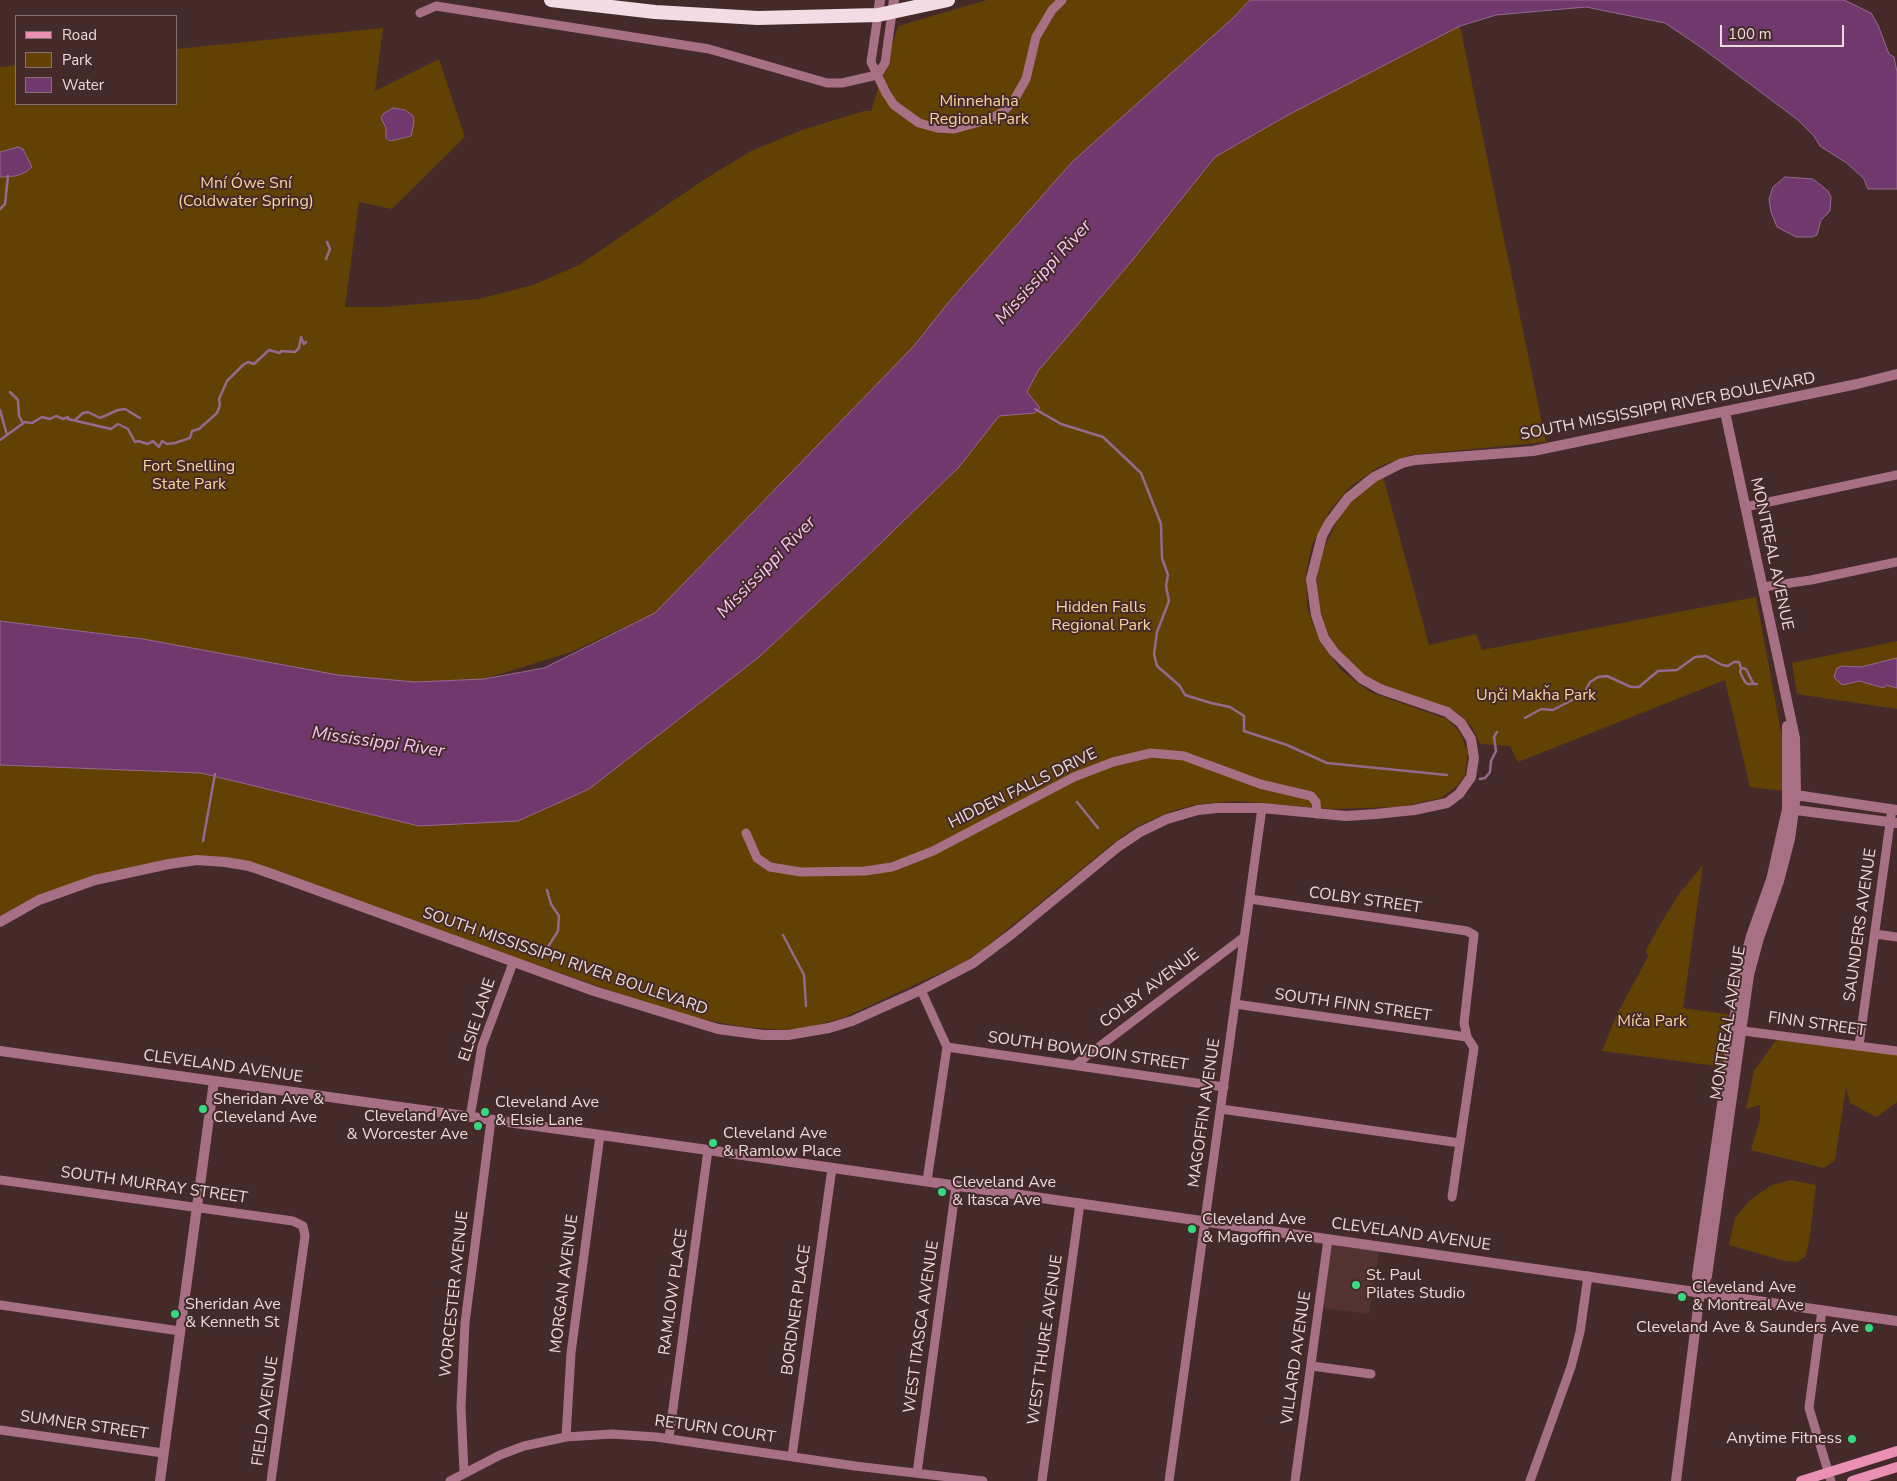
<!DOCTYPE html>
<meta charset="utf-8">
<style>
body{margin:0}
#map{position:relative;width:1897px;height:1481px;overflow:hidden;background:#442b2a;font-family:"Nunito Sans",sans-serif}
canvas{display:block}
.legend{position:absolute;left:15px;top:15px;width:162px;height:90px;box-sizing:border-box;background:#442b2a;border:1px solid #877170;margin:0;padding:6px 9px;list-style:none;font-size:15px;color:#ebdbd9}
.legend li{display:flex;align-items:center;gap:10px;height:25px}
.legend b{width:25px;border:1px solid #877170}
.scale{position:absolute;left:1720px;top:25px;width:124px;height:22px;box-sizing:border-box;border:2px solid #ebdbd9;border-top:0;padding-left:6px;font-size:15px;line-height:18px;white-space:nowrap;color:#ebdbd9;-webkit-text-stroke:4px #442b2a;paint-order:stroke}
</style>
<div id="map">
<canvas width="1897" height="1481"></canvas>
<ul class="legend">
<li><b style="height:6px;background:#ea91b3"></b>Road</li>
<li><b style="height:14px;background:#624104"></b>Park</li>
<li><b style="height:14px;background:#71386e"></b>Water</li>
</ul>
<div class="scale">100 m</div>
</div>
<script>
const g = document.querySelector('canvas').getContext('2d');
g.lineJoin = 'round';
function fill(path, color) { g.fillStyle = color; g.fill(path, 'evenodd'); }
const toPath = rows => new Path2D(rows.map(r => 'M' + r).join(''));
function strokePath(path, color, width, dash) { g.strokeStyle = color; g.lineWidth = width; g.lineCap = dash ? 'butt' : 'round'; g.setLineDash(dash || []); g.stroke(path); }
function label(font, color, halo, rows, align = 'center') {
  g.font = font + ' "Nunito Sans",sans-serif'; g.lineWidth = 4; g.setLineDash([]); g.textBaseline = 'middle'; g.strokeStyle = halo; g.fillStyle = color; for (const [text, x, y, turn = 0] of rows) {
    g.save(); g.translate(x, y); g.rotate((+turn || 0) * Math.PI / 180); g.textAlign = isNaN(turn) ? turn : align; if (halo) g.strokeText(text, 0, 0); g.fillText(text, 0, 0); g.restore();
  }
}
const built = toPath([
 [1326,1238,1380,1246,1369,1314,1318,1307]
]);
const green = toPath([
 [987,0,1250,0,1233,18,1072,162,948,303,913,347,655,613,571,652,484,679,415,682,338,675,143,639,0,621,0,67,16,65,16,104,176,104,176,49,383,28,375,91,439,59,465,137,392,209,359,202,345,307,384,307,478,299,533,285,579,265,702,181,751,151,802,130,864,111,871,111,898,26],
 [1460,26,1546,442,1411,455,1380,466,1351,486,1330,510,1312,545,1306,574,1307,606,1312,622,1322,645,1341,670,1370,692,1438,716,1447,719,1459,731,1468,752,1465,775,1458,785,1441,798,1399,807,1331,809,1236,801,1199,804,1172,811,1138,826,1121,837,982,950,964,962,843,1018,814,1026,785,1030,742,1027,681,1015,368,906,212,858,137,866,0,918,0,765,201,773,420,826,566,799,589,789,759,657,856,567,959,467,999,416,1035,413,1040,408,1027,392,1038,371,1130,263,1215,157,1288,115],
 [1383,476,1429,645,1476,634,1482,650,1756,597,1782,737,1784,791,1750,787,1725,680,1518,762,1510,746,1480,744,1472,727,1458,713,1379,684,1360,672,1333,644,1324,625,1319,604,1317,579,1321,554,1341,513,1360,492],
 [1897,641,1897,709,1797,694,1792,663],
 [1703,865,1683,1008,1732,1015,1724,1067,1602,1051,1617,1014,1648,957,1646,950,1661,923,1679,894],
 [1781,1033,1897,1048,1897,1102,1876,1117,1850,1103,1846,1087,1835,1160,1824,1168,1751,1150,1760,1119,1760,1105,1746,1109,1754,1071],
 [1791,1180,1816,1185,1809,1242,1805,1257,1797,1262,1785,1261,1729,1245,1735,1218,1750,1200,1772,1185]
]);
const water = toPath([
 [1250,0,1844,0,1871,13,1878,25,1889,54,1894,57,1897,72,1897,189,1868,189,1864,179,1848,164,1820,146,1814,136,1798,120,1702,48,1665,23,1586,7,1496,15,1460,26,1288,115,1215,157,1130,263,1038,371,1027,392,1040,408,1035,413,999,416,959,467,856,567,759,657,589,789,518,821,419,826,201,773,0,765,0,621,143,639,338,675,415,682,484,679,544,668,655,613,913,347,948,303,1072,162,1233,18,1250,0],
 [393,108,405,110,413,116,414,123,411,136,390,141,386,138,386,128,381,118,383,114,393,108],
 [18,147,23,149,32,167,26,172,16,176,0,177,0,152,18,147],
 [1785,177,1813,179,1828,191,1831,197,1830,211,1821,220,1817,235,1812,237,1796,237,1777,227,1771,212,1769,199,1773,187,1785,177],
 [1897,658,1897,688,1886,685,1884,688,1859,681,1842,685,1834,677,1837,668,1842,666,1861,667,1897,658]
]);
const stream = toPath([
 [0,209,5,204,8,176],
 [326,259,330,249,327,242],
 [10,392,18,400,19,416,23,423],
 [1035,409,1061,424,1103,437,1141,473,1161,524,1162,558,1168,575,1166,586,1169,601,1157,632,1154,654,1157,666,1180,686,1185,695,1211,703,1230,707,1244,716,1244,731,1287,745,1327,763,1447,775],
 [0,410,7,435],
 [75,420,83,413,88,412,100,418,118,410,125,409,140,418],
 [0,440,25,422,32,423,42,417,50,419,56,416,63,419,68,417,68,419,111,429,118,424,128,429,135,442,138,441,148,444,153,441,159,447,162,441,167,444,175,443,190,438,192,431,199,429,217,413,220,405,219,399,227,381,243,365,248,362,254,364,269,350,280,353,281,351,295,352,299,348,301,337,304,344,306,342],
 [1741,668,1746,669,1753,683],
 [1525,718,1541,709,1553,710,1578,697,1585,692,1590,682,1598,677,1607,676,1631,687,1639,687,1658,671,1677,670,1695,657,1706,656,1722,665,1728,666,1734,662,1739,662,1741,668,1740,672,1745,682,1748,684,1757,684],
 [1480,779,1485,778,1490,772,1491,761,1496,751,1494,737,1497,732],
 [1077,802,1098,828],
 [203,841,215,774],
 [783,935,804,975,806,1006],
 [541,958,558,931,559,916,551,904,547,890]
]);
const minor = toPath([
 [420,13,436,6,709,49,827,83,842,83,877,75],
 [878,15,871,62,886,93,894,105,919,123,937,128,954,129,990,119,1003,112,1014,100,1026,79,1036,37,1052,10,1062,0],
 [877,75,885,63,892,13],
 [1745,507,1897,475],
 [1763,587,1811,580,1897,562],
 [746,833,757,858,770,867,801,872,865,871,892,867,933,851,1074,777,1113,762,1151,753,1184,756,1260,784,1311,796,1316,802,1317,814],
 [1250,899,1467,931,1474,935,1464,1023,1467,1037,1474,1048,1452,1197],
 [1875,934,1897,937],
 [921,990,947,1047,927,1181],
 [1235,1004,1467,1037],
 [1736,1030,1897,1051],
 [1859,1045,1892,809],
 [947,1047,1224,1087],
 [1075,1065,1244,937],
 [1221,1109,1460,1143],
 [470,1117,482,1046,513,963],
 [0,1180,293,1221,303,1226,305,1236,271,1481],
 [0,1305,180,1331],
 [1822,1310,1809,1408,1831,1481],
 [1312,1366,1371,1374],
 [0,1430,163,1453],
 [566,1437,571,1353,600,1135],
 [669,1438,708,1150],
 [792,1456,832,1168],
 [464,1472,461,1407,465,1323,491,1120],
 [917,1473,956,1186],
 [450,1481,500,1455,524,1446,566,1437,612,1434,656,1437,855,1466,983,1481],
 [1042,1481,1080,1203],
 [1169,1481,1262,808],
 [1295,1481,1328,1239],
 [1530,1481,1571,1367,1580,1332,1588,1276]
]);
const tertiary = toPath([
 [892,13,894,0],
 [878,15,880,0],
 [1789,794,1897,810],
 [1788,809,1897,823],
 [0,922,39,900,95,880,169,864,197,860,225,862,249,866,275,875,594,991,718,1029,763,1035,788,1035,829,1028,852,1021,921,990,973,963,1013,933,1119,846,1140,832,1167,819,1198,810,1217,808,1262,808,1346,816,1376,814,1414,810,1447,803,1459,794,1471,777,1474,758,1471,739,1461,723,1447,712,1380,689,1362,679,1334,652,1324,638,1316,615,1311,579,1322,536,1329,523,1348,498,1374,477,1402,463,1415,460,1533,451,1857,384,1897,374],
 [0,1051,708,1150,1897,1321],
 [1700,1291,1697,1276,1741,974,1751,936,1771,880,1787,809,1787,726],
 [160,1481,214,1081],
 [1676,1481,1700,1292,1707,1276,1749,975,1759,938,1779,881,1790,839,1796,795,1795,738,1725,412]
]);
const secondary = toPath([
 [1801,1481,1897,1451],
 [1852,1481,1897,1467]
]);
const trunk = toPath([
 [551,0,655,12,758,18,878,15,948,0]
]);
const markers = [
 [203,1109,5,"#36d880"],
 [485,1112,5,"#36d880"],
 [478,1126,5,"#36d880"],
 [713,1143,5,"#36d880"],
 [942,1192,5,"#36d880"],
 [1192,1229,5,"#36d880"],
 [1356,1285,5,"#36d880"],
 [1682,1297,5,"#36d880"],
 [175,1314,5,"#36d880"],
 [1869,1328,5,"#36d880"],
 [1852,1439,5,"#36d880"]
];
const parkNames = [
 ["Minnehaha",979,102],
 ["Regional Park",979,120],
 ["Mní Ówe Sní",246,184],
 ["(Coldwater Spring)",246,202],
 ["Fort Snelling",189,467],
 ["State Park",189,485],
 ["Hidden Falls",1101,608],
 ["Regional Park",1101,626],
 ["Uŋči Makȟa Park",1536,696],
 ["Míča Park",1652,1022]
];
const streetNames = [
 ["SOUTH MISSISSIPPI RIVER BOULEVARD",1668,407,-11],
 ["MONTREAL AVENUE",1771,554,78],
 ["HIDDEN FALLS DRIVE",1023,789,-26],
 ["COLBY STREET",1365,901,8],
 ["SAUNDERS AVENUE",1861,925,-82],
 ["SOUTH MISSISSIPPI RIVER BOULEVARD",565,962,19],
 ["COLBY AVENUE",1150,989,-37],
 ["SOUTH FINN STREET",1353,1006,8],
 ["ELSIE LANE",478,1020,-72],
 ["MONTREAL AVENUE",1729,1023,-81],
 ["FINN STREET",1817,1025,8],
 ["SOUTH BOWDOIN STREET",1088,1052,8],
 ["CLEVELAND AVENUE",223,1067,8],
 ["MAGOFFIN AVENUE",1205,1113,-82],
 ["SOUTH MURRAY STREET",154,1186,8],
 ["CLEVELAND AVENUE",1411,1235,8],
 ["MORGAN AVENUE",565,1284,-83],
 ["RAMLOW PLACE",674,1292,-82],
 ["WORCESTER AVENUE",455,1294,-84],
 ["BORDNER PLACE",797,1310,-82],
 ["WEST ITASCA AVENUE",922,1327,-82],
 ["WEST THURE AVENUE",1046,1340,-82],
 ["VILLARD AVENUE",1297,1358,-82],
 ["FIELD AVENUE",266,1411,-82],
 ["SUMNER STREET",84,1426,8],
 ["RETURN COURT",715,1430,8]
];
const poiNames = [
 ["Sheridan Ave &",213,1100],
 ["Cleveland Ave",213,1118],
 ["Cleveland Ave",495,1103],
 ["& Elsie Lane",495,1121],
 ["Cleveland Ave",468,1117,"right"],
 ["& Worcester Ave",468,1135,"right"],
 ["Cleveland Ave",723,1134],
 ["& Ramlow Place",723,1152],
 ["Cleveland Ave",952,1183],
 ["& Itasca Ave",952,1201],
 ["Cleveland Ave",1202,1220],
 ["& Magoffin Ave",1202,1238],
 ["St. Paul",1366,1276],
 ["Pilates Studio",1366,1294],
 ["Cleveland Ave",1692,1288],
 ["& Montreal Ave",1692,1306],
 ["Sheridan Ave",185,1305],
 ["& Kenneth St",185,1323],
 ["Cleveland Ave & Saunders Ave",1859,1328,"right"],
 ["Anytime Fitness",1842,1439,"right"]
];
const waterNames = [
 ["Mississippi River",1044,273,-48],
 ["Mississippi River",767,568,-46],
 ["Mississippi River",378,743,8]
];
fill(built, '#533332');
fill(green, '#624104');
fill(water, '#71386e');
strokePath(water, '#96698e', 1);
strokePath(stream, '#96698e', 2.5);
strokePath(minor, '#a87085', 9);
strokePath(tertiary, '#a87085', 10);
strokePath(secondary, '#ea91b3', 10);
strokePath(trunk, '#f3dce4', 14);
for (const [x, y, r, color] of markers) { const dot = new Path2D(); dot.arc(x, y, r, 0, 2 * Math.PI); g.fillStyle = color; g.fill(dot); strokePath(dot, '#442b2a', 2); }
label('16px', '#fcd39d', '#442b2a', parkNames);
label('16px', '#ebdbd9', '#442b2a', streetNames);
label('16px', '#ebdbd9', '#442b2a', poiNames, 'left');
label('italic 18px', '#f7c4f3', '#442b2a', waterNames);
</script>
